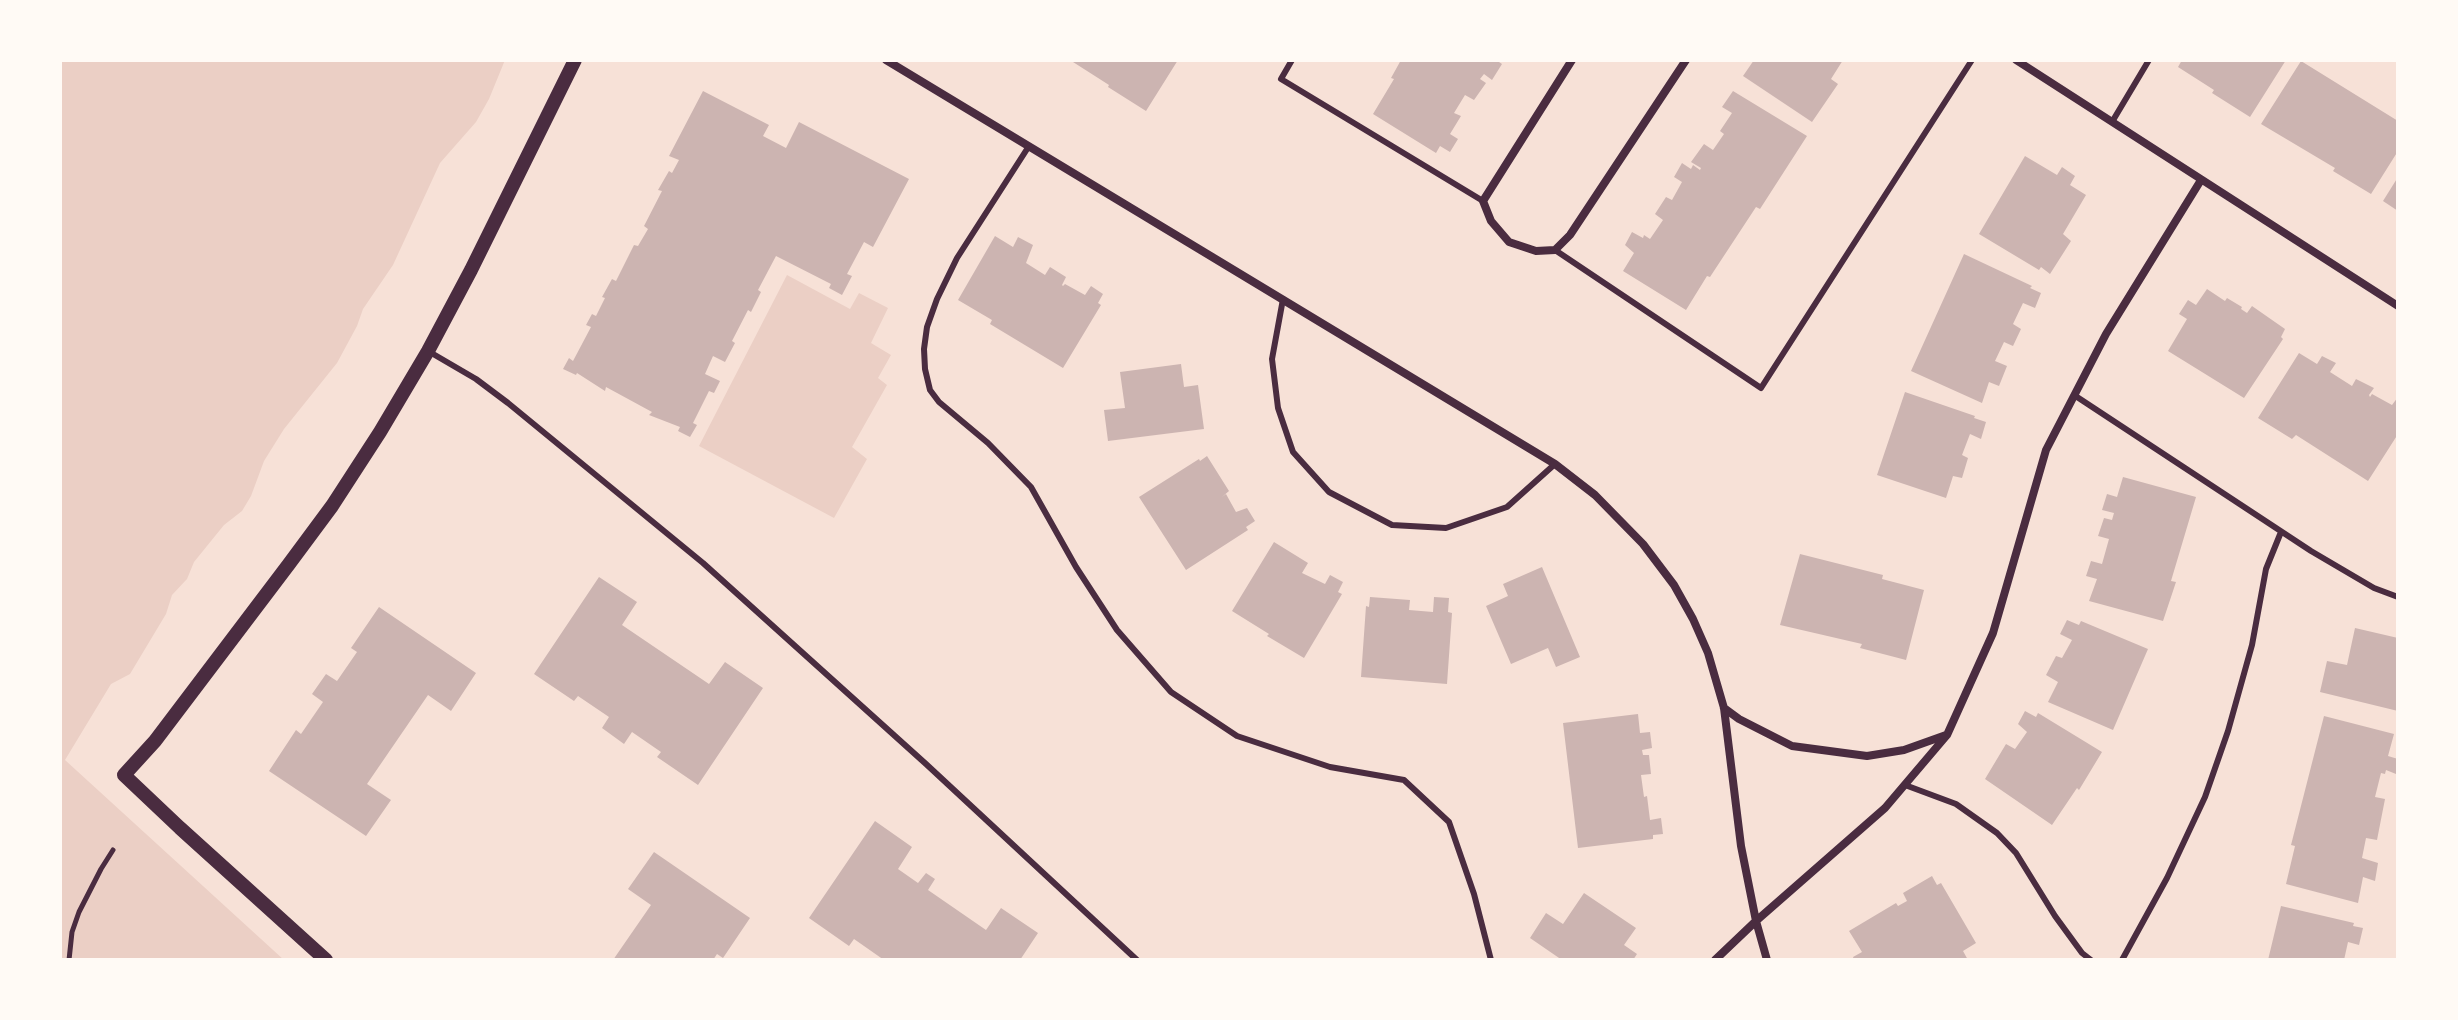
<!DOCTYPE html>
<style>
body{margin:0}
#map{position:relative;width:2458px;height:1020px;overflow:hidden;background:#f7e1d7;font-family:"Noto Serif",serif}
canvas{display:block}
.frame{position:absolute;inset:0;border:62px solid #fffaf5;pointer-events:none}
</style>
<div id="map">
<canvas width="2458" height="1020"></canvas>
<div class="frame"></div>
</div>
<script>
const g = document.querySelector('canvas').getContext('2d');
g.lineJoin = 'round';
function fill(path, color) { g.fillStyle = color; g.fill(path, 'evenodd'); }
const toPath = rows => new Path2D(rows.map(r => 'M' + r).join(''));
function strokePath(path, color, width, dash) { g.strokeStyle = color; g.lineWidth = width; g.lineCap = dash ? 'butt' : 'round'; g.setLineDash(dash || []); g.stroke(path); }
const green = toPath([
 [60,60,505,60,489,99,476,122,440,163,393,265,363,309,357,326,337,363,284,429,264,461,251,496,242,511,224,525,194,562,187,579,172,595,166,614,130,674,111,684,65,760,284,960,60,960],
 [787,275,850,309,859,293,888,308,871,343,891,355,878,378,887,385,852,447,867,459,834,518,699,446]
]);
const building = toPath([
 [1074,60,1178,60,1146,111,1108,87,1109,85,1073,62],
 [1401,60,1496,60,1502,64,1492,80,1484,74,1480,79,1486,83,1474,100,1465,95,1454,113,1461,116,1450,134,1458,139,1450,152,1440,146,1436,153,1373,114,1394,79,1391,78],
 [1754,60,1843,60,1831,79,1838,84,1812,122,1743,76],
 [2182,60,2286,60,2250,117,2212,93,2214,90,2178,67],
 [2301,61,2398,121,2398,151,2371,194,2333,171,2335,168,2261,124],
 [703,91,769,125,763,136,786,148,799,122,909,179,873,247,864,242,847,274,852,276,842,295,829,288,831,284,776,256,758,290,761,292,751,312,748,310,732,341,735,343,725,362,713,356,705,374,720,381,714,393,709,391,693,423,697,425,690,437,678,431,680,427,649,415,652,412,606,387,605,391,577,373,576,375,563,369,569,358,573,361,591,327,586,325,592,314,596,316,605,298,602,297,612,279,616,281,634,245,638,246,648,229,644,226,662,191,658,190,669,171,672,173,679,160,669,156],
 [1733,91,1807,136,1760,209,1756,207,1710,277,1707,276,1686,310,1623,271,1634,253,1625,245,1632,232,1643,238,1644,235,1650,239,1663,220,1655,214,1666,197,1672,200,1682,182,1674,177,1682,163,1691,169,1693,165,1700,170,1701,168,1691,162,1704,144,1713,150,1724,134,1720,131,1732,113,1722,107],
 [2025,156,2057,175,2062,167,2075,176,2070,185,2086,195,2063,234,2071,241,2050,274,2041,267,2039,270,1979,234],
 [2398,177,2398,211,2383,201],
 [995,236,1013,247,1018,237,1033,245,1026,263,1045,275,1050,267,1066,277,1062,285,1063,286,1065,284,1085,295,1091,286,1103,294,1098,303,1101,305,1063,368,990,324,992,320,958,300],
 [1964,254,2032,286,2030,288,2041,293,2035,308,2023,303,2013,324,2021,329,2013,346,2004,342,1995,361,2007,366,1999,386,1989,382,1982,403,1911,371],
 [2207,289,2225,301,2227,298,2242,307,2241,309,2247,313,2252,306,2285,329,2281,337,2283,339,2244,398,2168,351,2187,319,2179,314,2188,300,2196,305],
 [2299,353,2317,364,2322,356,2336,363,2330,372,2352,386,2356,379,2374,388,2369,395,2370,397,2372,394,2392,405,2398,397,2398,434,2368,481,2296,435,2292,439,2258,418],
 [1181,364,1184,387,1198,385,1204,429,1108,441,1104,410,1125,408,1120,372],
 [1905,392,1975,416,1974,418,1986,422,1981,439,1970,434,1962,455,1968,458,1962,478,1953,476,1946,498,1877,475],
 [1207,456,1229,491,1222,497,1226,494,1236,512,1247,508,1255,521,1246,527,1248,530,1186,570,1139,497,1199,459,1200,461],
 [2123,477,2196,497,2171,581,2176,582,2163,621,2089,601,2097,579,2086,576,2091,561,2102,564,2109,539,2098,536,2104,518,2112,520,2114,513,2102,510,2107,494,2117,497],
 [1274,542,1308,563,1302,573,1325,584,1330,575,1343,582,1338,592,1342,594,1304,658,1267,636,1269,634,1232,611],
 [1800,554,1883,575,1882,579,1924,590,1906,660,1860,648,1862,644,1780,625],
 [1542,567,1580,657,1556,667,1548,648,1511,664,1486,606,1508,596,1503,584],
 [599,577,637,602,622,625,709,684,725,662,763,688,698,785,657,757,661,752,632,732,624,744,602,728,609,717,578,696,574,701,534,674],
 [1370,597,1410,600,1409,610,1433,612,1434,597,1449,598,1448,612,1452,613,1447,684,1361,677,1366,606,1369,607],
 [379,607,476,673,451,711,428,695,367,784,391,800,366,836,269,771,296,730,301,734,323,702,312,694,326,674,337,681,357,652,351,648],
 [2067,620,2079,625,2081,621,2148,649,2113,730,2048,702,2058,682,2046,675,2056,656,2062,658,2072,640,2060,634],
 [2355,628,2398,638,2398,711,2320,692,2327,661,2347,665],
 [2025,711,2036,717,2038,713,2102,752,2079,790,2077,788,2052,825,1985,779,2006,744,2015,749,2027,732,2018,724],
 [1638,714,1640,733,1650,732,1652,748,1642,750,1643,755,1649,755,1651,774,1641,775,1644,797,1647,796,1650,820,1661,818,1663,834,1653,835,1653,839,1578,848,1563,723],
 [2324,716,2394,734,2388,756,2398,759,2398,766,2396,774,2386,770,2385,774,2381,773,2375,797,2385,799,2377,840,2366,838,2362,858,2378,863,2375,881,2363,877,2358,903,2286,884,2295,846,2291,845],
 [875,821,912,847,898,869,918,883,926,873,935,879,928,890,986,930,1001,908,1038,933,1020,960,884,960,854,939,849,946,809,918],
 [654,852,750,918,723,958,717,954,713,960,613,960,651,905,628,889],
 [1932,876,1937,885,1941,883,1976,943,1963,951,1968,960,1854,960,1853,957,1862,952,1849,931,1896,903,1898,906,1907,901,1903,893],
 [1584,893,1636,928,1624,945,1637,954,1633,960,1562,960,1530,938,1546,913,1563,924],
 [2281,906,2354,923,2353,926,2363,928,2359,945,2348,942,2344,960,2268,960]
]);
const path = toPath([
 [69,960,72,932,79,912,101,869,113,850]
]);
const service = toPath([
 [1292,60,1281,79,1483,201],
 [2112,122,2149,60],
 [1029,146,957,258,937,299,927,327,924,349,925,369,930,390,939,402,988,443,1031,487,1076,567,1117,630,1171,692,1237,736,1330,767,1404,780,1449,822,1474,894,1491,960],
 [1555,250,1761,388,1972,60],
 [1283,299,1272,359,1278,408,1293,452,1329,492,1392,525,1446,528,1507,507,1555,464],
 [428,351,476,379,508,403,703,563,926,764,1137,960],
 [2074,395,2311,551,2374,588,2398,597],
 [1905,785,1956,804,1997,833,2016,853,2055,916,2082,953,2091,960],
 [2122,960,2167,878,2205,797,2228,731,2252,645,2266,569,2281,532]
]);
const minor = toPath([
 [886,60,1555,464,1595,495,1643,544,1674,585,1693,619,1708,653,1724,708,1741,846,1756,921,1767,960],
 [1572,60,1483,201,1491,221,1509,242,1536,251,1555,250,1570,235,1686,60],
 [2016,60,2398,306],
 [1724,708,1739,719,1792,746,1867,756,1904,750,1946,735],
 [1715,960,1756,921,1885,808,1947,735,1993,633,2046,450,2106,334,2201,180]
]);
const tertiary = toPath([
 [326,960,180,828,124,775,155,741,289,564,332,506,380,432,428,351,471,270,575,60]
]);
fill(green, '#ebcfc5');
fill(building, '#ccb4b1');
strokePath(path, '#4a2c40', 5);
strokePath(service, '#4a2c40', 6);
strokePath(minor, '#4a2c40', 8);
strokePath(tertiary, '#4a2c40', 14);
</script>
